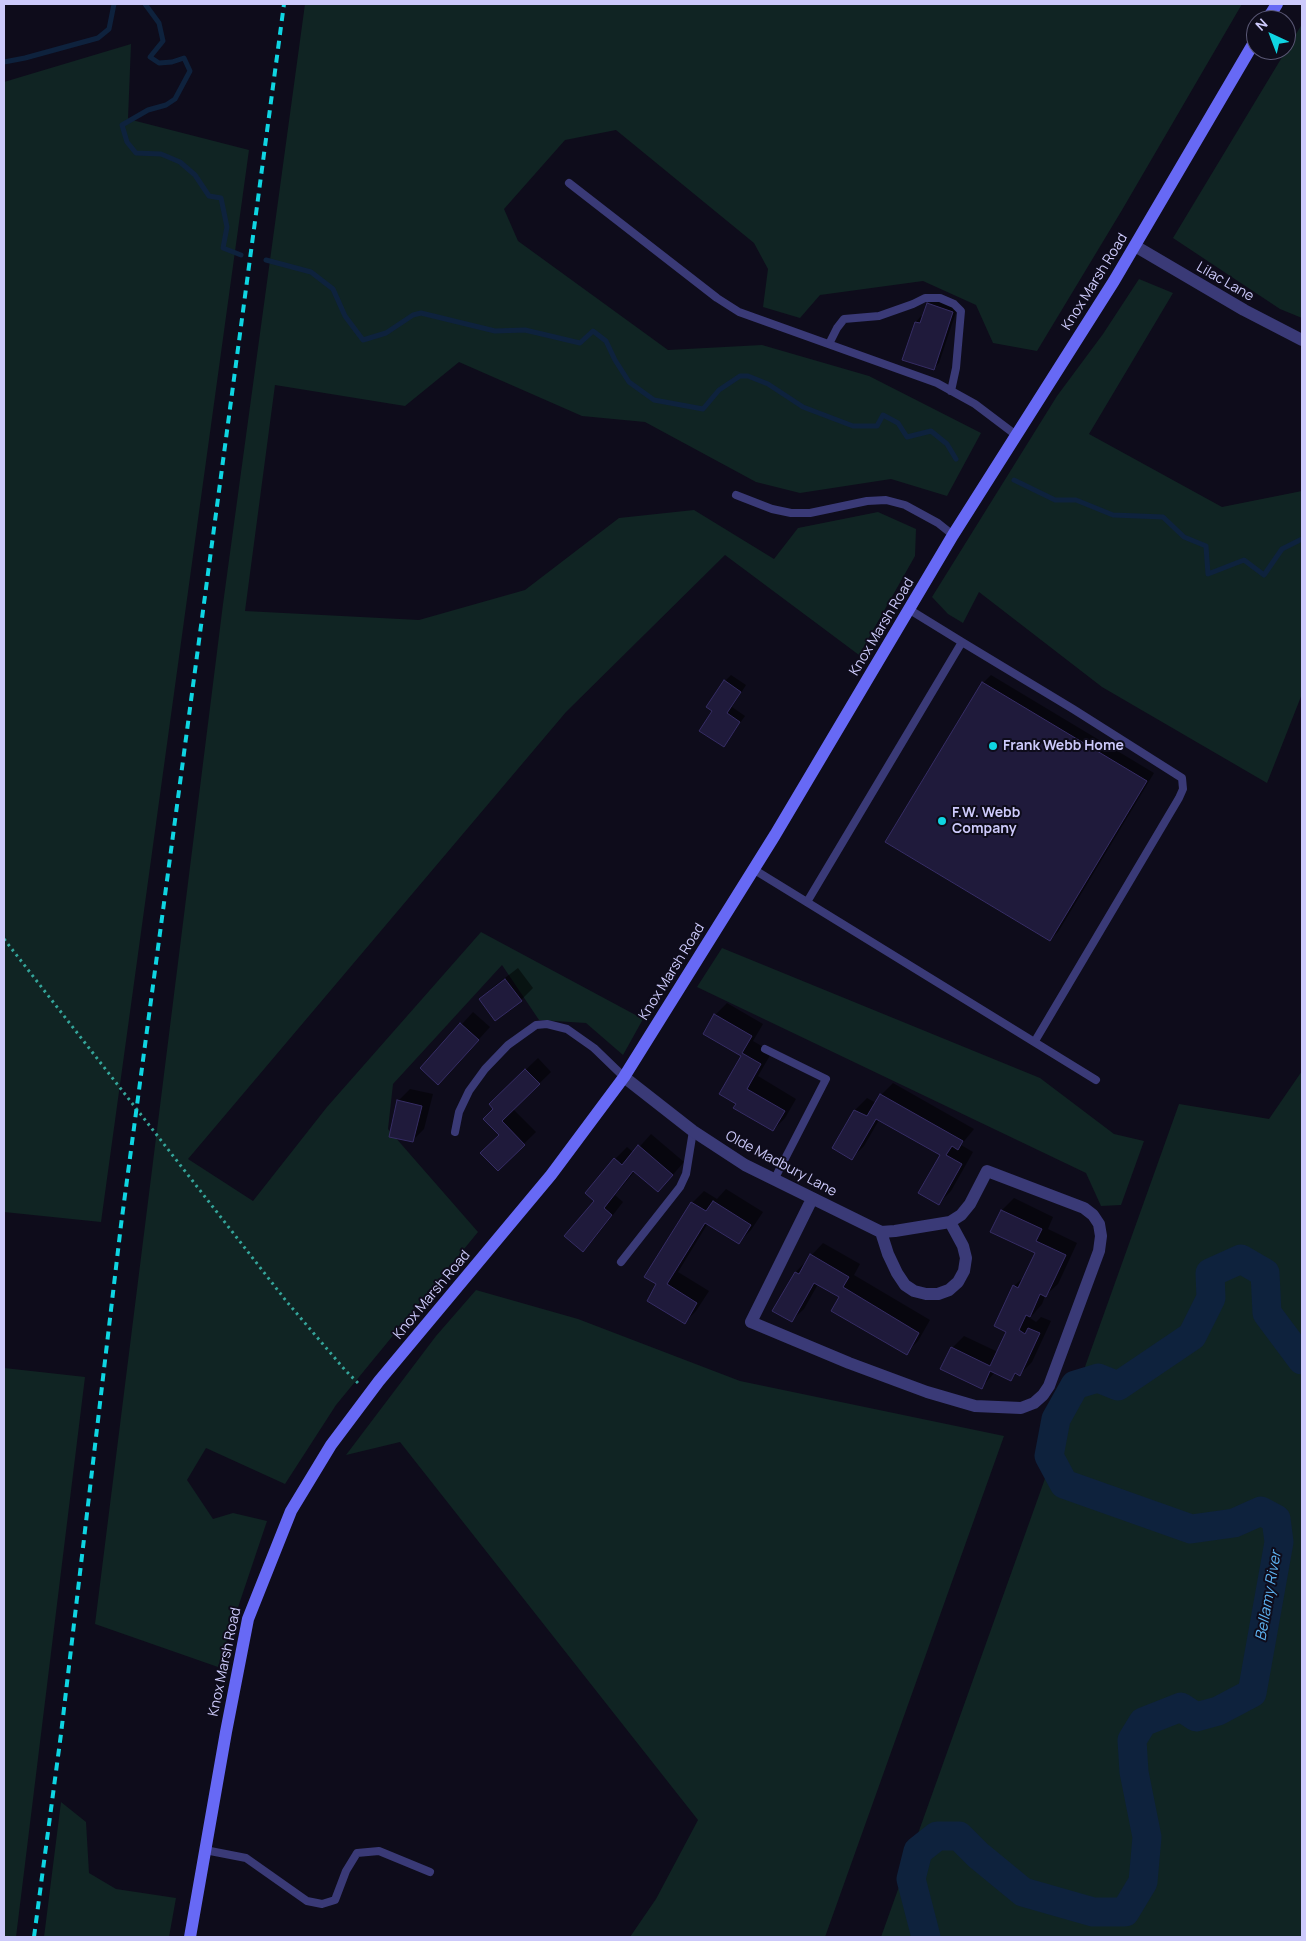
<!DOCTYPE html>
<style>
body{margin:0}
#map{position:relative;width:1306px;height:1941px;overflow:hidden;background:#0e0c1b;font-family:Manrope,sans-serif}
canvas{display:block}
.frame{position:absolute;inset:0;border:5px solid #cdcafb;pointer-events:none}
.north{position:absolute;left:1246px;top:10px;width:50px;height:50px;box-sizing:border-box;background:#0e0c1b;border:1px solid #5a5875;border-radius:50%;rotate:317deg;font-size:14px;font-weight:700;line-height:20px;text-align:center;color:#cdcafb}
.north::after{content:'';display:block;margin:auto;width:18px;height:22px;background:#0fd5e2;clip-path:polygon(50% 0,100% 100%,50% 72%,0 100%)}
</style>
<div id="map">
<canvas width="1306" height="1941"></canvas>
<div class="frame"></div>
<div class="north">N</div>
</div>
<script>
const g = document.querySelector('canvas').getContext('2d');
g.lineJoin = 'round';
function fill(path, color) { g.fillStyle = color; g.fill(path, 'evenodd'); }
const toPath = rows => new Path2D(rows.map(r => 'M' + r).join(''));
function strokePath(path, color, width, dash) { g.strokeStyle = color; g.lineWidth = width; g.lineCap = dash ? 'butt' : 'round'; g.setLineDash(dash || []); g.stroke(path); }
function label(font, color, halo, rows, align = 'center') {
  g.font = font + ' Manrope,sans-serif'; g.lineWidth = 4; g.setLineDash([]); g.textBaseline = 'middle'; g.strokeStyle = halo; g.fillStyle = color; for (const [text, x, y, turn = 0] of rows) {
    g.save(); g.translate(x, y); g.rotate((+turn || 0) * Math.PI / 180); g.textAlign = isNaN(turn) ? turn : align; if (halo) g.strokeText(text, 0, 0); g.fillText(text, 0, 0); g.restore();
  }
}
const green = toPath([
 [305,4,1242,4,1122,210,1037,351,993,343,976,305,923,281,820,295,800,318,763,307,768,269,754,243,616,130,565,140,504,209,518,241,668,350,762,345,869,376,981,433,947,496,891,479,800,493,756,482,645,422,582,416,459,362,405,406,275,385,245,611,419,620,525,590,619,518,694,510,774,559,798,528,878,512,916,529,915,556,859,655,725,555,566,712,188,1159,253,1201,327,1107,481,932,643,1019,623,1055,586,1023,539,1020,502,965,393,1084,388,1129,478,1232,336,1405,285,1484,206,1448,187,1480,213,1519,233,1513,267,1521,218,1667,95,1624,223,604],
 [1302,24,1302,318,1280,309,1173,238],
 [131,44,128,119,249,150,101,1222,4,1212,4,82],
 [1139,279,1173,293,1089,434,1222,507,1302,491,1302,694,1267,783,1102,687,979,592,963,623,948,614,932,597,1057,396,1103,334],
 [722,948,1040,1078,1114,1134,1144,1141,1121,1205,1101,1206,1086,1173,697,987],
 [1302,1071,1302,1937,881,1937,1179,1104,1269,1119],
 [476,1290,578,1319,740,1381,1004,1436,825,1937,630,1937,656,1899,698,1820,400,1442,346,1455,436,1336],
 [4,1368,85,1377,16,1937,4,1937],
 [61,1802,86,1822,89,1873,116,1889,176,1898,169,1937,44,1937]
]);
const shadow = toPath([
 [934,298,958,306,939,363,933,369,916,322,921,316,923,317,928,304],
 [731,675,746,685,732,707,745,716,724,745,714,711,725,681],
 [991,675,1154,773,1058,932,1050,940,887,841,983,683],
 [518,968,533,988,521,1000,481,999,493,987],
 [727,1003,763,1024,753,1041,772,1052,758,1076,796,1099,785,1118,773,1130,737,1103,742,1056,704,1033,715,1015],
 [473,1012,490,1027,450,1071,422,1068],
 [538,1058,551,1072,513,1109,536,1132,498,1169,500,1135,495,1109,490,1104],
 [893,1083,974,1129,961,1145,973,1152,951,1191,939,1203,941,1155,879,1120,864,1146,852,1158,834,1148,855,1110,867,1098,876,1103,881,1095],
 [410,1089,433,1094,424,1129,412,1141,398,1101],
 [651,1134,684,1162,669,1179,635,1171,615,1195,623,1202,595,1238,583,1250,596,1201,615,1159,627,1147,634,1153],
 [726,1189,763,1212,751,1230,739,1242,708,1223,678,1272,709,1291,696,1311,684,1323,658,1284,692,1203,704,1191,717,1199],
 [1014,1198,1053,1217,1048,1229,1077,1243,1058,1284,1045,1296,1042,1304,1030,1318,1036,1322,1041,1317,1051,1321,1032,1362,1020,1374,1017,1373,1011,1380,995,1372,982,1387,952,1348,964,1336,998,1352,1008,1331,1014,1286,1026,1275,1036,1252,1002,1210],
 [823,1243,860,1264,854,1275,930,1320,918,1341,906,1353,840,1297,818,1284,804,1309,792,1320,796,1272]
]);
const stream = toPath([
 [145,4,159,23,163,41,150,57,159,63,172,62,184,58,190,71,175,99,166,105,148,110,122,125,127,142,136,153,161,154,180,162,195,175,209,196,221,198,227,227,223,248,241,255],
 [4,62,25,58,98,38,109,29,114,4],
 [266,260,311,272,333,289,345,316,363,340,386,333,413,315,421,313,495,331,525,330,580,343,593,331,606,341,615,360,629,382,654,400,703,409,719,390,740,376,748,376,768,384,803,407,853,426,877,426,883,415,898,423,907,437,931,431,947,444,956,459],
 [1014,480,1055,500,1076,500,1113,515,1163,517,1184,537,1206,546,1208,574,1244,560,1264,575,1282,549,1302,539]
]);
const river = toPath([
 [926,1937,911,1879,918,1851,937,1836,959,1836,978,1855,1023,1892,1093,1912,1125,1912,1143,1882,1147,1837,1134,1772,1132,1740,1143,1722,1181,1707,1196,1717,1218,1711,1252,1693,1279,1542,1276,1519,1261,1511,1234,1523,1191,1529,1064,1484,1049,1456,1056,1419,1075,1385,1098,1378,1118,1386,1192,1336,1211,1298,1210,1273,1241,1259,1265,1273,1267,1313,1302,1360]
]);
const building = toPath([
 [927,303,953,312,934,370,902,360,915,322,920,323,927,303],
 [724,680,741,692,727,713,740,722,724,747,699,731,712,711,706,707,724,680],
 [982,682,1147,781,1050,941,885,842,982,682],
 [505,979,522,1001,495,1021,479,999,505,979],
 [714,1014,752,1036,742,1053,761,1064,747,1089,785,1111,773,1131,733,1108,736,1104,719,1094,741,1056,703,1034,714,1014],
 [460,1023,479,1040,438,1085,420,1068,460,1023],
 [525,1069,540,1084,502,1121,525,1145,498,1171,480,1153,499,1135,483,1119,493,1109,489,1104,525,1069],
 [880,1094,963,1141,958,1150,952,1146,946,1155,962,1164,939,1205,918,1193,940,1155,876,1119,852,1160,832,1148,854,1110,867,1116,880,1094],
 [397,1100,422,1106,413,1142,389,1137,397,1100],
 [638,1145,673,1175,658,1192,633,1171,604,1208,612,1215,583,1252,564,1236,594,1201,585,1193,614,1158,622,1165,638,1145],
 [713,1201,751,1225,739,1244,705,1223,667,1284,697,1303,685,1324,647,1301,656,1284,644,1277,691,1202,706,1211,713,1201],
 [1001,1210,1042,1229,1036,1241,1066,1255,1046,1297,1040,1294,1030,1317,1026,1315,1019,1330,1025,1334,1028,1328,1040,1333,1020,1376,1015,1373,1011,1381,990,1371,982,1389,940,1369,951,1347,990,1366,1006,1332,994,1326,1013,1285,1018,1288,1035,1253,990,1232,1001,1210],
 [810,1254,849,1277,843,1287,919,1333,907,1355,831,1311,839,1297,814,1283,792,1322,772,1311,795,1272,799,1274,810,1254]
]);
const path = toPath([
 [4,939,287,1302,345,1370,360,1385]
]);
const lane = toPath([
 [569,183,717,298,739,312,937,383,975,404,1016,435],
 [829,344,837,328,844,319,879,316,913,304,925,298,940,298,954,304,961,311,956,368,951,391],
 [736,495,772,509,791,513,810,513,867,501,886,500,905,505,938,523,953,535],
 [962,642,1073,709,1182,778,1183,789,1179,798,1035,1041],
 [753,869,1096,1080],
 [807,902,962,642,910,610],
 [765,1049,826,1079,774,1180],
 [455,1132,459,1112,469,1091,485,1069,508,1045,536,1025,547,1024,567,1029,594,1048,624,1077],
 [621,1262,680,1187,686,1174,693,1131],
 [205,1850,246,1858,307,1901,322,1904,335,1900,346,1871,357,1853,379,1851,430,1872]
]);
const street = toPath([
 [1135,246,1244,310,1302,340],
 [624,1077,693,1131,745,1165,881,1232],
 [812,1199,751,1322,849,1363,927,1392,975,1406,1021,1408,1034,1403,1043,1395,1049,1386,1099,1251,1101,1236,1099,1224,1093,1215,1084,1208,987,1171,970,1204,961,1215,950,1222],
 [950,1222,963,1246,966,1258,964,1271,958,1282,949,1290,938,1294,926,1294,914,1291,905,1285,897,1273,888,1254,881,1232,895,1231,950,1222]
]);
const secondary = toPath([
 [1267,20,1277,4],
 [190,1937,226,1732,248,1619,291,1511,331,1445,379,1381,551,1175,624,1077,775,835,953,535,1114,281,1256,39]
]);
const rail = toPath([
 [34,1937,61,1734,121,1225,284,4]
]);
const markers = [
 [993,746,5,"#0fd5e2"],
 [942,821,5,"#0fd5e2"]
];
const streetNames = [
 ["Knox Marsh Road",1095,282,-58],
 ["Lilac Lane",1225,282,30],
 ["Knox Marsh Road",882,627,-59],
 ["Knox Marsh Road",672,972,-58],
 ["Olde Madbury Lane",781,1164,28],
 ["Knox Marsh Road",432,1295,-50],
 ["Knox Marsh Road",225,1662,-78]
];
const poiNames = [
 ["Frank Webb Home",1003,746],
 ["F.W. Webb",952,813],
 ["Company",952,829]
];
const waterNames = [
 ["Bellamy River",1269,1596,-80]
];
fill(green, '#102423');
fill(shadow, '#0007');
strokePath(stream, '#0e223d', 5);
strokePath(river, '#0e223d', 29);
fill(building, '#1f1a3b');
strokePath(building, '#362d65', 1);
strokePath(path, '#34a59a', 3, [2.5, 4]);
strokePath(lane, '#3a3a77', 8);
strokePath(street, '#3a3a77', 12);
strokePath(secondary, '#6769f5', 12);
strokePath(rail, '#0fd5e2', 4, [8, 6]);
for (const [x, y, r, color] of markers) { const dot = new Path2D(); dot.arc(x, y, r, 0, 2 * Math.PI); g.fillStyle = color; g.fill(dot); strokePath(dot, '#0e0c1b', 2); }
label('14px', '#cdcafb', '#0e0c1b', streetNames);
label('bold 14px', '#cdcafb', '#0e0c1b', poiNames, 'left');
label('italic 15px', '#5fb5f4', '#0e0c1b', waterNames);
</script>
